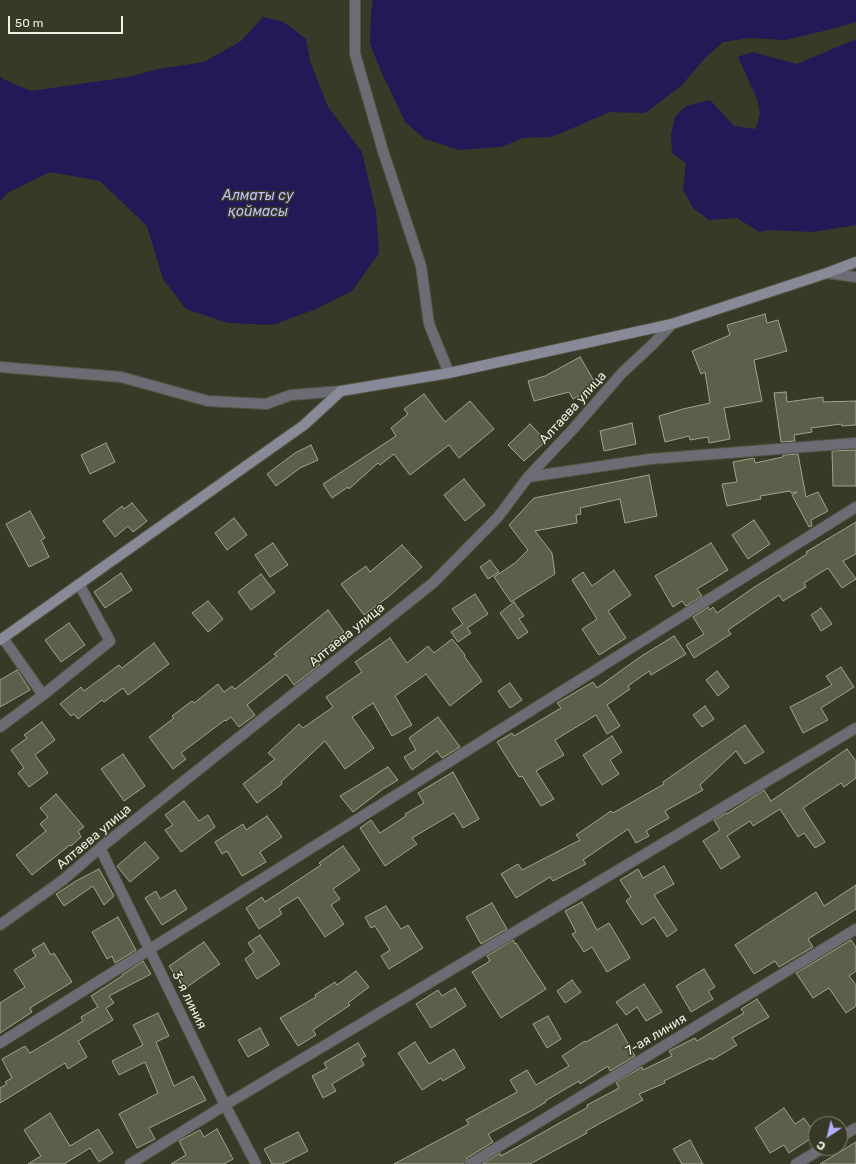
<!DOCTYPE html>
<meta charset="utf-8">
<style>
body{margin:0}
#map{position:relative;width:856px;height:1164px;overflow:hidden;background:#383926;font-family:Rubik,sans-serif}
canvas{display:block}
.north{position:absolute;left:808px;top:1116px;width:40px;height:40px;box-sizing:border-box;background:#383926;border:1px solid #828372;border-radius:50%;rotate:215deg;font-size:11px;font-weight:700;line-height:16px;text-align:center;color:#f0f1e5}
.north::after{content:'';display:block;margin:auto;width:14px;height:18px;background:#b0aefa;clip-path:polygon(50% 0,100% 100%,50% 72%,0 100%)}
.scale{position:absolute;left:8px;top:16px;width:115px;height:18px;box-sizing:border-box;border:2px solid #f0f1e5;border-top:0;padding-left:5px;font-size:12px;line-height:14px;white-space:nowrap;color:#f0f1e5;-webkit-text-stroke:3px #383926;paint-order:stroke}
</style>
<div id="map">
<canvas width="856" height="1164"></canvas>
<div class="north">С</div>
<div class="scale">50 m</div>
</div>
<script>
const g = document.querySelector('canvas').getContext('2d');
g.lineJoin = 'round';
function fill(path, color) { g.fillStyle = color; g.fill(path, 'evenodd'); }
const toPath = rows => new Path2D(rows.map(r => 'M' + r).join(''));
function strokePath(path, color, width, dash) { g.strokeStyle = color; g.lineWidth = width; g.lineCap = dash ? 'butt' : 'round'; g.setLineDash(dash || []); g.stroke(path); }
function label(font, color, halo, rows, align = 'center') {
  g.font = font + ' Rubik,sans-serif'; g.lineWidth = 3; g.setLineDash([]); g.textBaseline = 'middle'; g.strokeStyle = halo; g.fillStyle = color; for (const [text, x, y, turn = 0] of rows) {
    g.save(); g.translate(x, y); g.rotate((+turn || 0) * Math.PI / 180); g.textAlign = isNaN(turn) ? turn : align; if (halo) g.strokeText(text, 0, 0); g.fillText(text, 0, 0); g.restore();
  }
}
const water = toPath([
 [373,0,856,0,856,22,828,30,785,40,750,38,723,42,705,58,681,86,645,113,610,112,552,137,523,138,501,147,459,150,425,139,405,122,381,71,370,44,371,14],
 [263,17,284,22,306,39,311,64,328,107,362,152,376,212,379,253,352,291,316,309,272,325,228,323,186,309,163,279,147,226,100,181,50,172,7,193,0,201,0,76,3,79,31,91,128,77,159,69,204,62,241,41],
 [856,39,856,225,813,232,769,230,759,232,737,218,709,220,693,208,683,190,686,163,672,153,671,134,675,117,686,106,710,100,734,126,756,129,760,114,757,99,738,57,752,52,797,64]
]);
const building = toPath([
 [765,314,767,323,778,320,787,351,754,360,762,401,724,408,730,439,709,443,708,437,690,440,689,436,665,442,659,416,683,409,710,403,705,372,701,374,692,351,730,335,727,325,765,314],
 [580,357,597,386,573,399,569,392,534,401,528,381,545,376,580,357],
 [786,392,787,402,823,397,823,402,856,401,856,425,842,426,841,424,811,428,812,432,794,435,795,441,781,442,774,393,786,392],
 [424,394,445,422,470,401,494,429,459,458,449,445,410,475,394,454,380,465,378,463,349,489,348,487,332,498,323,484,396,436,391,428,408,414,404,409,424,394],
 [632,423,636,444,604,451,600,431,632,423],
 [530,424,546,441,524,461,508,445,530,424],
 [106,443,115,462,90,474,81,455,106,443],
 [311,445,318,460,300,468,276,486,267,474,295,453,311,445],
 [856,450,856,486,833,486,832,451,856,450],
 [798,454,806,497,818,492,828,511,811,520,812,526,809,527,792,495,797,492,791,493,790,491,760,496,761,499,727,506,722,484,737,482,733,462,754,458,755,463,783,457,783,455,798,454],
 [649,475,657,516,625,523,620,499,580,508,581,514,576,515,577,523,535,531,552,553,555,574,511,602,494,577,515,563,528,550,509,525,534,498,649,475],
 [464,479,485,505,465,521,444,495,464,479],
 [132,503,147,521,133,532,128,526,115,537,103,521,122,506,124,509,132,503],
 [30,511,45,538,41,540,49,557,29,567,6,524,30,511],
 [234,518,247,535,227,550,215,533,234,518],
 [754,520,770,544,748,559,732,535,754,520],
 [856,522,856,554,843,561,856,579,842,588,828,568,804,583,806,587,783,601,779,595,728,630,731,634,694,658,686,645,704,634,693,617,708,607,710,610,713,607,717,613,753,588,807,554,806,552,856,522],
 [273,543,288,565,270,577,255,555,273,543],
 [711,543,728,570,697,589,702,596,686,606,682,601,673,607,655,576,711,543],
 [402,545,422,567,388,597,364,615,341,584,366,566,370,572,402,545],
 [490,560,499,572,488,579,480,567,490,560],
 [614,570,631,595,608,611,626,638,599,655,582,629,597,619,572,580,583,572,592,586,614,570],
 [121,573,132,590,105,608,94,592,121,573],
 [261,574,275,592,251,610,238,592,261,574],
 [475,594,488,614,467,628,471,633,458,642,451,632,463,624,452,609,475,594],
 [208,601,223,619,208,632,192,613,208,601],
 [514,602,524,616,519,619,528,632,518,639,500,613,514,602],
 [821,608,832,624,821,631,811,615,821,608],
 [328,610,344,632,313,657,320,665,294,685,286,674,247,705,255,715,239,727,231,717,226,721,225,720,181,753,186,759,173,769,149,737,174,718,172,716,192,701,194,703,218,684,224,692,232,686,235,689,277,656,274,654,328,610],
 [69,623,85,645,61,662,45,640,69,623],
 [674,636,686,654,651,675,649,671,628,686,630,689,607,705,620,726,607,734,596,715,555,740,564,755,536,771,554,799,541,806,522,776,519,777,497,742,512,733,514,736,561,708,557,703,593,682,597,688,640,657,674,636],
 [390,638,407,663,428,646,434,653,452,639,465,655,464,656,482,681,450,706,426,674,395,696,412,725,392,736,373,703,352,717,374,748,345,769,325,741,281,782,282,784,257,803,243,784,275,759,268,753,299,724,303,728,333,707,326,697,362,672,355,662,390,638],
 [154,643,169,664,128,695,123,688,104,702,102,700,78,719,74,714,71,716,60,704,81,687,84,691,119,665,122,668,154,643],
 [841,667,854,687,821,708,828,720,803,733,790,707,832,685,826,676,841,667],
 [17,670,30,690,0,707,0,680,17,670],
 [717,671,729,687,718,696,706,680,717,671],
 [510,683,522,700,510,708,498,691,510,683],
 [705,706,714,719,702,727,693,715,705,706],
 [438,717,460,747,442,758,437,751,412,770,404,757,416,750,409,738,438,717],
 [42,722,55,740,35,755,48,773,29,787,18,773,24,768,11,750,27,738,24,735,42,722],
 [745,725,764,752,745,764,736,751,700,785,703,790,665,811,669,818,646,831,649,836,636,843,628,829,583,860,586,864,553,881,550,877,516,898,501,874,518,864,522,870,580,840,576,835,611,811,613,813,664,784,663,782,745,725],
 [612,736,622,752,610,760,619,774,602,785,583,755,612,736],
 [847,749,856,761,856,778,844,787,841,783,803,808,825,842,815,848,804,833,798,837,780,809,753,826,750,821,727,836,740,857,721,869,703,841,720,830,714,820,726,813,727,814,764,790,771,801,847,749],
 [123,754,145,786,124,801,101,769,123,754],
 [388,767,398,780,383,789,353,812,340,796,388,767],
 [453,772,479,819,463,828,454,813,412,838,417,844,385,866,360,828,371,820,380,833,406,816,405,814,424,803,418,793,453,772],
 [56,794,84,827,78,831,81,837,71,846,70,845,32,875,16,855,46,831,40,824,48,817,40,808,56,794],
 [184,801,199,821,208,815,215,827,181,852,165,830,173,825,165,815,184,801],
 [267,816,282,837,260,852,266,862,242,876,227,851,222,854,215,842,243,824,246,830,267,816],
 [145,842,159,858,130,882,117,866,145,842],
 [343,846,360,870,333,889,340,899,331,905,344,924,325,937,298,897,279,909,282,914,259,929,246,908,262,897,265,902,321,865,319,863,343,846],
 [664,866,674,884,654,895,677,930,667,937,654,917,642,925,626,901,631,897,620,880,638,869,643,878,664,866],
 [99,869,114,896,104,905,93,886,64,906,56,894,76,881,99,869],
 [856,885,856,909,808,939,813,947,779,967,775,961,754,974,735,945,816,892,824,906,856,885],
 [175,890,187,909,162,925,145,898,156,891,160,899,175,890],
 [582,902,597,930,609,923,630,958,607,972,592,947,584,952,572,934,576,932,565,911,582,902],
 [492,903,507,929,481,944,466,917,492,903],
 [386,906,401,929,408,925,423,948,389,969,381,956,390,950,375,926,371,928,365,917,386,906],
 [118,917,136,950,115,963,112,956,107,959,92,932,118,917],
 [260,935,280,964,257,979,245,959,254,952,248,943,260,935],
 [513,940,515,944,516,943,546,989,501,1018,472,972,490,961,487,956,513,940],
 [851,940,856,947,856,971,849,976,856,985,856,1006,846,1013,829,988,813,998,796,973,851,940],
 [204,942,220,964,184,989,169,966,204,942],
 [44,943,51,955,54,953,72,982,30,1008,32,1012,0,1033,0,1003,25,987,14,970,36,956,32,950,44,943],
 [143,961,151,974,109,996,114,1003,106,1008,113,1020,78,1041,87,1057,68,1069,65,1063,0,1103,0,1088,7,1084,5,1082,12,1078,2,1059,25,1046,30,1053,83,1021,81,1017,98,1007,91,996,122,976,122,975,143,961],
 [704,969,715,987,708,991,713,999,691,1012,676,986,704,969],
 [356,971,369,987,348,1003,350,1005,313,1030,316,1035,298,1046,280,1018,316,997,315,995,335,982,337,985,356,971],
 [572,980,581,992,565,1003,557,991,572,980],
 [644,984,662,1012,646,1021,637,1007,626,1015,616,1002,644,984],
 [455,988,466,1006,431,1028,416,1004,438,990,442,996,455,988],
 [757,999,769,1017,732,1038,737,1045,712,1060,711,1058,664,1081,665,1083,639,1094,643,1100,586,1131,587,1133,530,1164,482,1164,500,1153,501,1156,588,1107,587,1105,619,1088,616,1082,642,1067,643,1070,672,1056,669,1051,695,1038,697,1041,744,1013,741,1009,757,999],
 [158,1013,169,1036,156,1042,174,1086,193,1076,206,1100,149,1128,155,1139,137,1148,119,1114,158,1093,145,1062,119,1075,112,1061,143,1045,133,1025,158,1013],
 [548,1016,561,1039,547,1048,533,1024,548,1016],
 [617,1024,635,1056,610,1071,608,1066,580,1084,579,1081,545,1101,546,1102,529,1112,488,1134,493,1142,467,1158,464,1164,394,1164,469,1124,466,1120,517,1092,510,1080,527,1070,536,1085,569,1066,562,1056,585,1041,586,1042,617,1024],
 [260,1028,269,1045,248,1057,238,1040,260,1028],
 [415,1042,429,1064,454,1049,465,1068,443,1081,441,1078,422,1090,398,1053,415,1042],
 [358,1043,366,1056,361,1059,364,1065,332,1084,336,1091,323,1098,312,1076,327,1068,324,1063,358,1043],
 [784,1108,795,1124,804,1118,816,1135,789,1153,784,1145,770,1153,755,1128,784,1108],
 [50,1113,70,1146,98,1129,113,1153,99,1162,90,1148,64,1164,28,1164,41,1156,24,1130,50,1113],
 [217,1129,233,1159,224,1164,171,1164,186,1155,179,1141,200,1130,204,1137,217,1129],
 [298,1132,308,1151,282,1164,272,1164,264,1149,298,1132],
 [690,1140,703,1164,682,1164,673,1149,690,1140],
 [856,1142,856,1164,820,1164,856,1142]
]);
const street = toPath([
 [355,0,355,54,383,151,421,266,429,324,449,373],
 [827,273,856,277],
 [0,367,121,377,208,401,266,404,291,395,341,391],
 [528,477,650,459,856,443],
 [43,695,110,641,79,584],
 [0,727,43,695,3,638],
 [100,848,225,1105,256,1164],
 [0,925,63,880,100,848,433,583,498,517,528,477,574,428,622,373,652,345,672,324],
 [0,1043,856,507],
 [840,1137,856,1128],
 [130,1164,225,1105,856,728],
 [470,1164,856,929],
 [796,1164,823,1148]
]);
const secondary = toPath([
 [0,640,304,425,341,391,449,373,672,324,827,273,856,262]
]);
const streetNames = [
 ["Алтаева улица",573,408,-48],
 ["Алтаева улица",347,635,-39],
 ["Алтаева улица",94,837,-40],
 ["3-я линия",189,1000,64],
 ["7-ая линия",656,1035,-31]
];
const waterNames = [
 ["Алматы су",258,196],
 ["қоймасы",258,212]
];
fill(water, '#241857');
fill(building, '#5d5f4b');
strokePath(building, '#a2a48e', 1);
strokePath(street, '#555645', 12);
strokePath(secondary, '#555645', 12);
strokePath(street, '#6c6c75', 10);
strokePath(secondary, '#898a98', 10);
label('13px', '#f0f1e5', '#383926', streetNames);
label('italic 14px', '#bfbffa', '#383926', waterNames);
</script>
